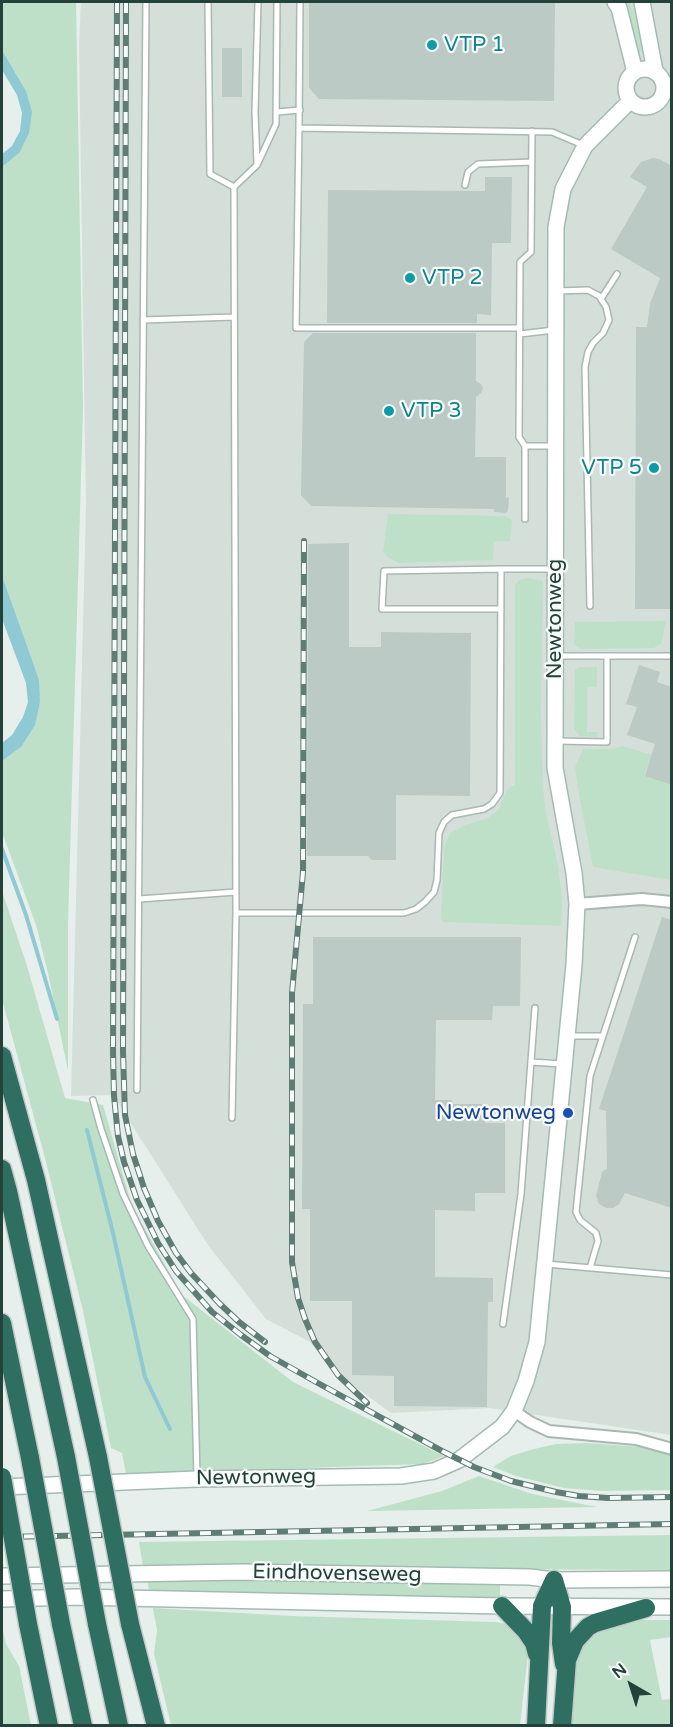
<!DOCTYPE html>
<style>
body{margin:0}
#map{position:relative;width:673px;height:1727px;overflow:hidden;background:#e6efeb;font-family:"Varela Round",sans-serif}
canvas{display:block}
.frame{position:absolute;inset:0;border:3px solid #24423a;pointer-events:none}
.north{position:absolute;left:601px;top:1655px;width:60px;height:60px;-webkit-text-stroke:4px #f7fbf9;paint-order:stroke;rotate:321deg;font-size:16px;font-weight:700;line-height:24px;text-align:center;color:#24423a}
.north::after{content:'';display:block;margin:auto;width:21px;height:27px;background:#24423a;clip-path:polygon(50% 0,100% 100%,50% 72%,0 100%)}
</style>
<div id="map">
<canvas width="673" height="1727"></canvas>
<div class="frame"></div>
<div class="north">N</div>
</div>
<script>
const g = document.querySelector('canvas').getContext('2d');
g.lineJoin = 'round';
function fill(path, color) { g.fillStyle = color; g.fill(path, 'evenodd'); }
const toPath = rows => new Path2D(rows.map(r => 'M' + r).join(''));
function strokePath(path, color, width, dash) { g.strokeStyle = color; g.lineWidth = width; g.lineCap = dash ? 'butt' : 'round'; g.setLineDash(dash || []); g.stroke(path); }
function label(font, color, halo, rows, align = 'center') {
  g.font = font + ' "Varela Round",sans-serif'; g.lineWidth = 4.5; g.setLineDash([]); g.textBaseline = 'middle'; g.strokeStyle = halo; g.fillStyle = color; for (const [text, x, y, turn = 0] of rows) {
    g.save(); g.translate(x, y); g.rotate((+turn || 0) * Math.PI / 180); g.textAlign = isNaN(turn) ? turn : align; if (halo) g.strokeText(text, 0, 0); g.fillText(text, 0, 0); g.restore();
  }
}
const built = toPath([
 [81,2,671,2,671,1435,490,1408,391,1413,335,1372,310,1342,266,1319,208,1245,113,1095,71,1096,86,507,79,43]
]);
const green = toPath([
 [2,2,76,2,83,409,68,924,68,1071,48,973,36,925,2,832,2,761,21,747,40,702,2,576,2,167,20,151,29,133,26,91,2,50],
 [621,2,630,2,638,25,643,45,643,50,639,53,635,50,634,36,629,17],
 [388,514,505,516,512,520,510,541,494,542,493,560,399,563,389,558,383,552],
 [528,578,543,581,541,716,543,786,545,809,558,864,562,899,561,926,443,922,441,918,444,847,450,833,465,825,488,818,498,810,508,788,515,785,515,585,519,580],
 [666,621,661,644,654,648,581,649,574,644,575,622],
 [579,667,597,667,597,687,587,687,587,732,598,732,597,737,580,736,574,729,575,670],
 [623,746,652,755,644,775,671,785,671,880,593,867,580,800,575,767,583,749,612,749],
 [2,891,27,966,65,1098,103,1105,132,1206,182,1295,293,1382,444,1456,423,1464,126,1474,122,1453,111,1448,83,1311,45,1158,2,999],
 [586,1443,642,1447,671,1455,671,1490,602,1491,564,1488,516,1476,493,1467,511,1456,534,1449,556,1444],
 [479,1476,532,1494,597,1507,367,1511,442,1491],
 [671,1535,671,1570,143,1567,139,1542],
 [147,1578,304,1578,500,1583,500,1598,149,1591],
 [153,1608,292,1616,495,1622,508,1624,526,1637,528,1654,520,1725,171,1725,154,1654,157,1630],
 [624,1620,671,1620,671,1637,650,1640,662,1700,671,1699,671,1725,570,1726,573,1660,582,1641,602,1626],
 [2,1626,6,1644,19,1666,31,1725,2,1725]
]);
const water = toPath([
 [2,50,26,91,32,112,29,133,20,152,2,167,2,154,12,146,20,131,22,113,17,95,2,70],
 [2,576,39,680,40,702,35,725,21,747,2,761,2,743,12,735,23,717,28,702,26,683,2,619]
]);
const stream = toPath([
 [2,849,26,915,57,1019],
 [87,1130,113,1233,145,1377,170,1429]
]);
const building = toPath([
 [309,2,555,2,554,101,319,99,309,88],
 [222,48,242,48,242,97,222,97],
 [653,158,659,159,672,166,672,609,635,609,636,327,647,327,650,304,660,278,611,249,647,187,630,177,641,162],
 [485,177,512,177,511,243,492,243,491,315,477,314,477,323,327,323,328,190,485,191],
 [313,333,476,333,476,381,481,384,483,388,481,393,476,397,475,457,506,457,506,498,509,497,508,511,505,513,494,512,494,509,311,506,301,495,304,342],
 [349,543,349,647,381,647,381,632,471,633,470,796,396,795,396,860,372,860,368,856,307,856,308,544],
 [639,665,660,672,657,682,672,687,672,785,645,776,655,744,627,735,637,707,626,704],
 [662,917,672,920,672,1208,625,1193,619,1204,613,1208,606,1208,599,1204,596,1196,602,1172,607,1169,606,1111,599,1109],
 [313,937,521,937,520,1006,493,1006,492,1020,436,1020,435,1100,452,1100,452,1104,482,1104,485,1107,485,1123,505,1123,505,1193,475,1193,475,1211,435,1210,435,1277,493,1278,493,1302,488,1302,487,1407,394,1406,394,1376,352,1375,352,1301,310,1301,310,1209,302,1209,303,1004,313,1004]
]);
const lane = toPath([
 [208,2,210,174,234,187,236,913,232,1118],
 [300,2,299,128,552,132,583,145],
 [277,112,300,110],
 [299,128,296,328,520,328],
 [257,164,255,112,258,2],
 [465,185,468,172,478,164,532,162],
 [234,187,257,165,276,124,277,2],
 [558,291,588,290,599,296,606,307,609,320,603,333,593,343,588,352,585,367,590,606],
 [601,299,617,274],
 [143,320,234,317],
 [520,334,554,330],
 [525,446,554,446],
 [525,519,525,446,519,437,520,262,531,252,532,131],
 [501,609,382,609,384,571,501,569],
 [556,656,672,656],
 [557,741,607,742,607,656],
 [139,899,236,892],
 [236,913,404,913,416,909,425,902,434,892,437,880,439,833,444,822,452,815,484,809,492,804,500,793,501,569,553,569],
 [568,1036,603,1036],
 [531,1062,562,1064],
 [137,1090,146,2],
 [93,1100,101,1129,123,1194,148,1246,193,1319,197,1477],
 [546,1264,672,1275],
 [590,1268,598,1241,596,1233,580,1220,576,1212,590,1076,635,937],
 [503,1324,521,1194,535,1008]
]);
const street = toPath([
 [577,904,642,899,672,902],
 [514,1411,530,1422,549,1431,636,1439,672,1449]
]);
const secondary = toPath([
 [615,2,619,8,635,72],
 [642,2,655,71],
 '626 88a19 19 0 1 1 38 0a19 19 0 1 1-38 0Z',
 [2,1487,197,1479,401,1476,434,1471,459,1460,502,1427,514,1411,526,1381,537,1342,574,965,577,904,574,873,555,768,556,227,563,189,585,146,630,101],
 [2,1576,243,1572,530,1577,554,1580,672,1579],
 [2,1599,76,1597,502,1606,672,1607]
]);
const highway = toPath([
 [2,1056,36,1180,98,1457],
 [2,1169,8,1191,66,1457],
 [2,1323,30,1458],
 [554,1580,562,1607,561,1643,564,1664],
 [502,1606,526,1631,534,1643,537,1654],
 [28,1624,49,1726],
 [61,1624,83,1726],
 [97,1624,119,1726],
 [130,1624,156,1726],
 [536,1726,542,1606,554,1580],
 [562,1726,567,1660,575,1641,588,1627,595,1623,646,1608]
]);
const rail = toPath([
 [117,2,113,1052,114,1096,118,1136,124,1162,137,1200,158,1243,176,1271,212,1312,241,1335,270,1356,316,1382,442,1451,474,1467,511,1481,556,1492,579,1496,608,1498,672,1497],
 [126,2,123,1052,125,1115,133,1154,144,1188,158,1221,176,1253,191,1273,219,1303,239,1322,265,1342],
 [304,541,303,872,292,993,292,1262,298,1298,305,1319,315,1342,338,1375,367,1403],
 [2,1537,672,1524]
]);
const highwayBridge = toPath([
 [66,1457,97,1624],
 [98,1457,130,1624],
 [30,1458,61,1624],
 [2,1477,28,1624]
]);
const markers = [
 [432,45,6,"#0f9aa8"],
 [410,278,6,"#0f9aa8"],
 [389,411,6,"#0f9aa8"],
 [654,468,6,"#0f9aa8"],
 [568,1113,6,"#1a4fb4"]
];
const cultureNames = [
 ["VTP 1",444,45],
 ["VTP 2",422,278],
 ["VTP 3",401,411],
 ["VTP 5",642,468,"right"]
];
const streetNames = [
 ["Newtonweg",555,619,-90],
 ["Newtonweg",256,1478,-1],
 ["Eindhovenseweg",337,1574,1]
];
const transitNames = [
 ["Newtonweg",556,1113]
];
fill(built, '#d4dfda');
fill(green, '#bfe0c8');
fill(water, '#8ec9d4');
strokePath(stream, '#8ec9d4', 4);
fill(building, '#bbcac4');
strokePath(lane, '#a8b8b2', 8);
strokePath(street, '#a8b8b2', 14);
strokePath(secondary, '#a4bbb3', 18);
strokePath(highway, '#c2cac8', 21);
strokePath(lane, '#fff', 5);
strokePath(street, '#fff', 10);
strokePath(secondary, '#fff', 15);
strokePath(highway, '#2f6f62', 18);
strokePath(rail, '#5f7d75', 6);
strokePath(rail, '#f7fbf9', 4, [11]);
strokePath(highwayBridge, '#c2cac8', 21, []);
strokePath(highwayBridge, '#2f6f62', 18);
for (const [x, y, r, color] of markers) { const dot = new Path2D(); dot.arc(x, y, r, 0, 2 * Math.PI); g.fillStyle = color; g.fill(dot); strokePath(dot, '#f7fbf9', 2); }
label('21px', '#0d838f', '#f7fbf9', cultureNames, 'left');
label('21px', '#24423a', '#f7fbf9', streetNames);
label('21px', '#164399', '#f7fbf9', transitNames, 'right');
</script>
